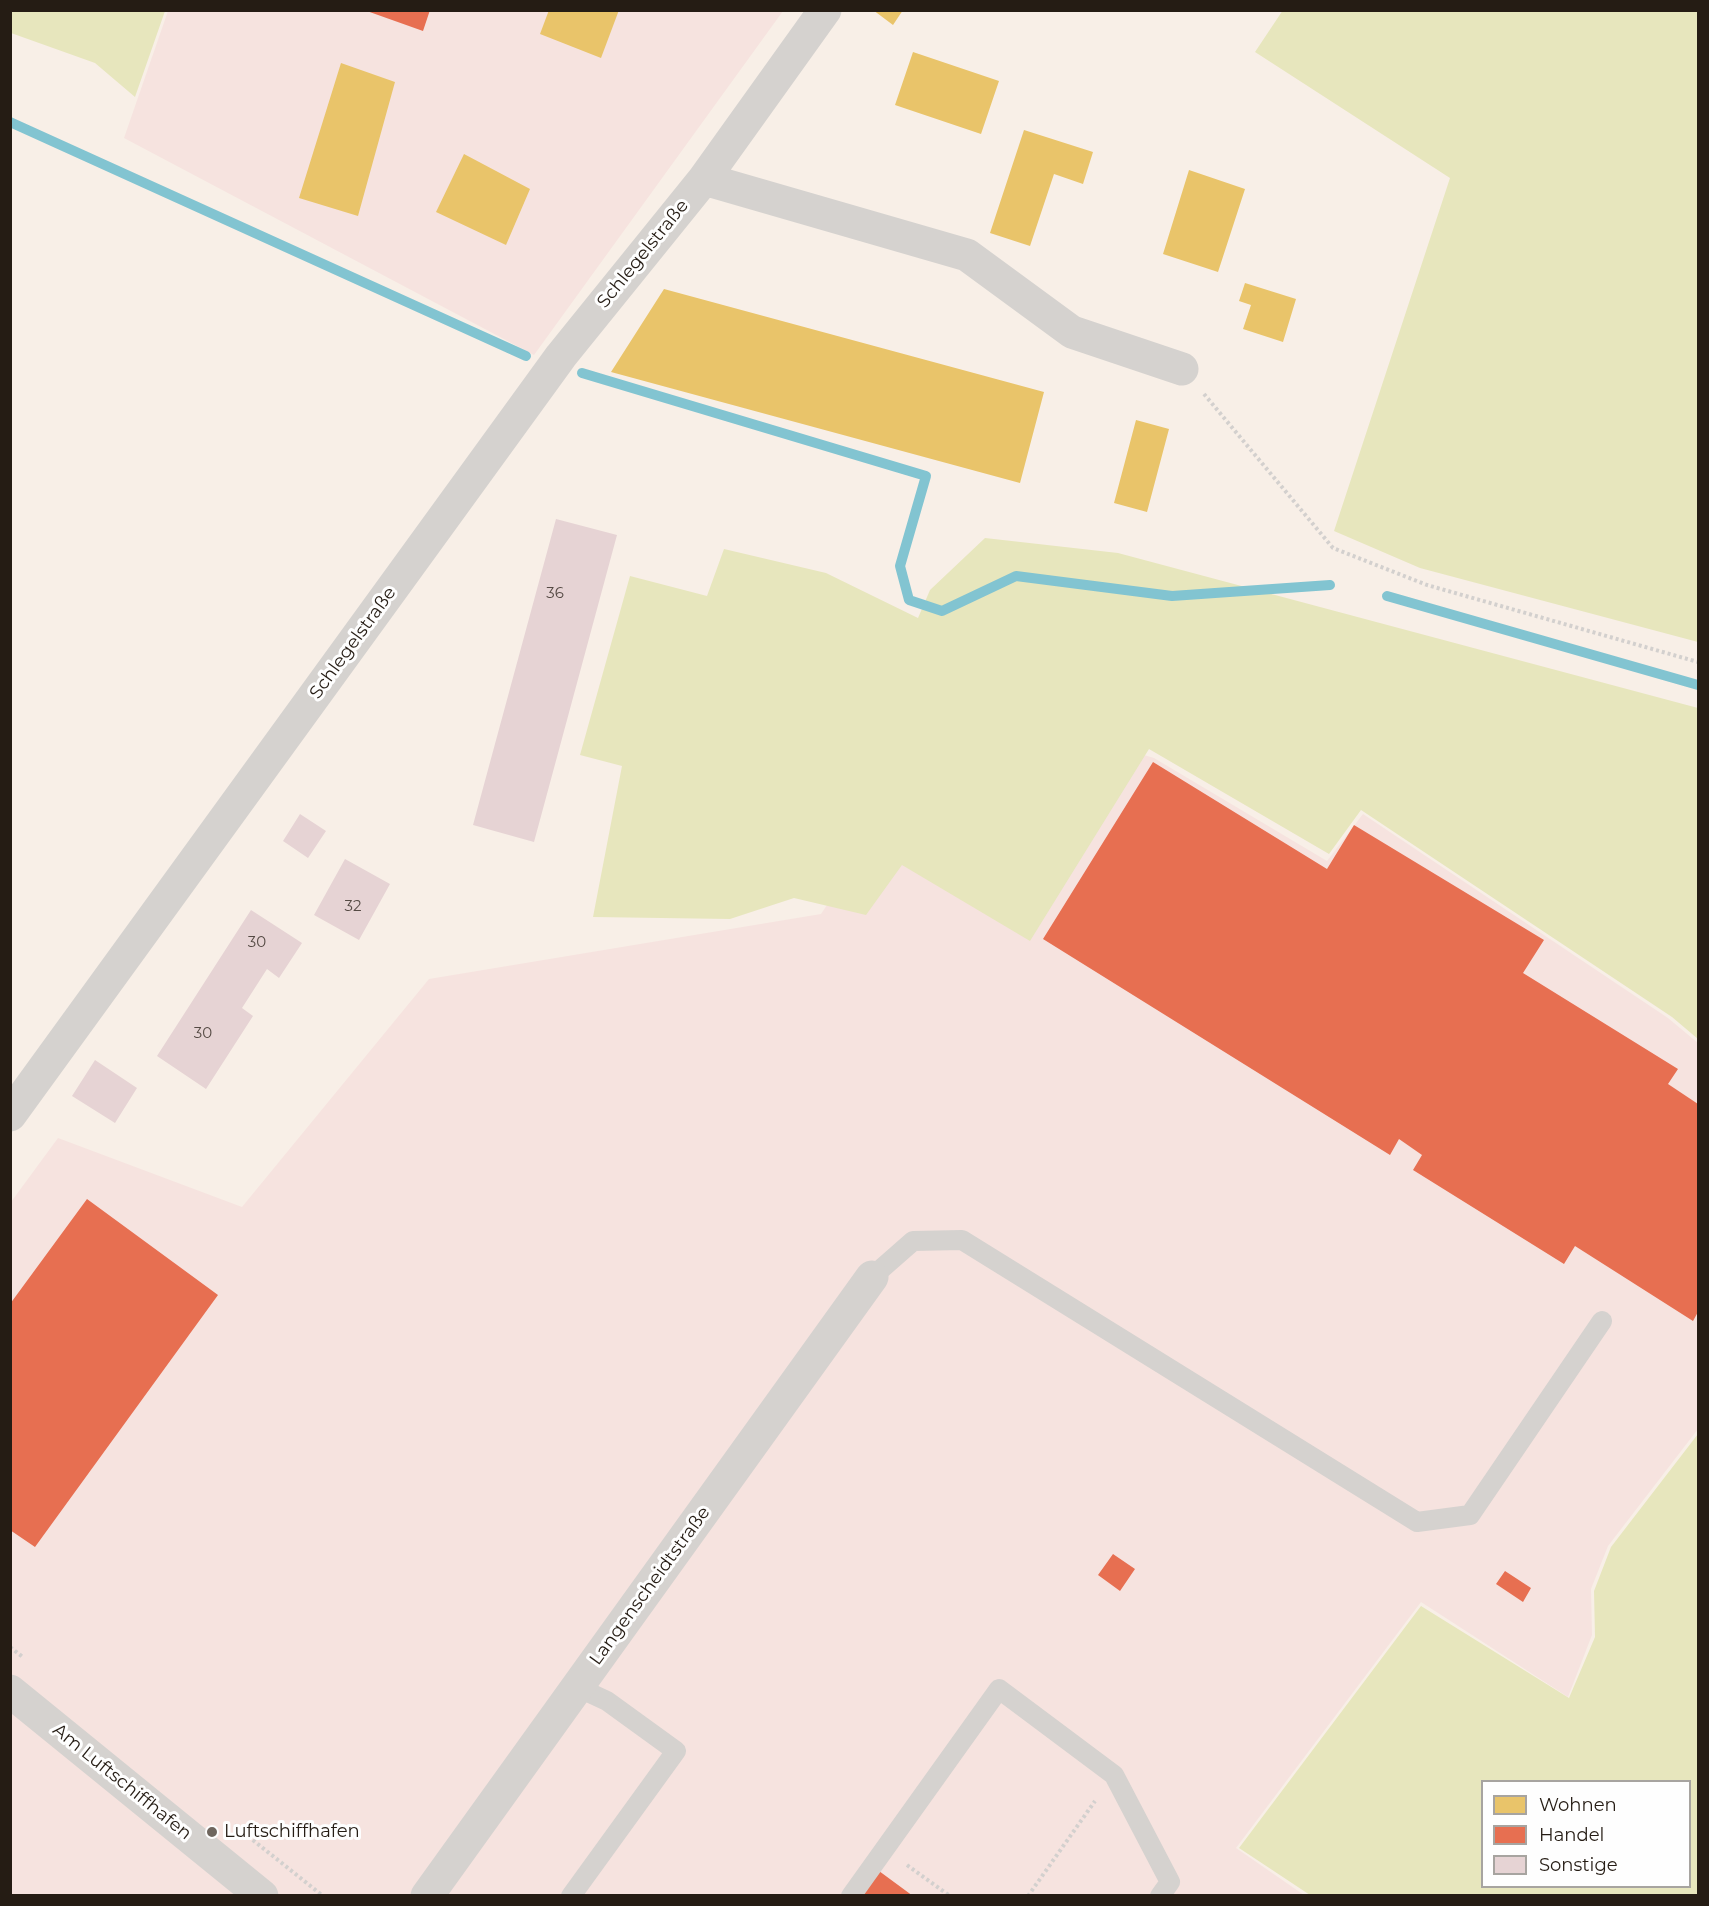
<!DOCTYPE html>
<meta charset="utf-8">
<style>
body{margin:0}
#map{position:relative;width:1709px;height:1906px;overflow:hidden;background:#f8efe7;font-family:Montserrat,sans-serif}
canvas{display:block}
.frame{position:absolute;inset:0;border:12px solid #251c14;pointer-events:none}
.legend{position:absolute;left:1481px;top:1780px;width:210px;height:108px;box-sizing:border-box;background:#fefefe;border:2px solid #a7a4a0;margin:0;padding:8px 10px;list-style:none;font-size:18px;color:#251c14}
.legend li{display:flex;align-items:center;gap:12px;height:30px}
.legend b{width:30px;border:2px solid #a7a4a0}
</style>
<div id="map">
<canvas width="1709" height="1906"></canvas>
<div class="frame"></div>
<ul class="legend">
<li><b style="height:16px;background:#e9c46a"></b>Wohnen</li>
<li><b style="height:16px;background:#e76f51"></b>Handel</li>
<li><b style="height:16px;background:#e6d3d4"></b>Sonstige</li>
</ul>
</div>
<script>
const g = document.querySelector('canvas').getContext('2d');
g.lineJoin = 'round';
function fill(path, color) { g.fillStyle = color; g.fill(path, 'evenodd'); }
const toPath = rows => new Path2D(rows.map(r => 'M' + r).join(''));
function strokePath(path, color, width, dash) { g.strokeStyle = color; g.lineWidth = width; g.lineCap = dash ? 'butt' : 'round'; g.setLineDash(dash || []); g.stroke(path); }
function label(font, color, halo, rows, align = 'center') {
  g.font = font + ' Montserrat,sans-serif'; g.lineWidth = 6; g.setLineDash([]); g.textBaseline = 'middle'; g.strokeStyle = halo; g.fillStyle = color; for (const [text, x, y, turn = 0] of rows) {
    g.save(); g.translate(x, y); g.rotate((+turn || 0) * Math.PI / 180); g.textAlign = isNaN(turn) ? turn : align; if (halo) g.strokeText(text, 0, 0); g.fillText(text, 0, 0); g.restore();
  }
}
const commercial = toPath([
 [168,11,783,11,534,355,124,138],
 [963,701,1154,758,1327,861,1363,814,1668,1018,1698,1043,1698,1429,1608,1546,1591,1589,1592,1635,1568,1697,1421,1602,1236,1848,1304,1895,11,1896,11,1202,58,1138,242,1207,429,979,821,914]
]);
const green = toPath([
 [1283,10,1698,11,1698,642,1420,568,1334,531,1450,178,1255,52],
 [10,11,11,10,165,11,135,97,95,63,11,33],
 [985,538,1118,553,1698,708,1698,1039,1672,1017,1361,810,1329,854,1149,749,1030,941,902,865,866,915,794,898,730,919,593,917,622,766,580,755,630,576,707,596,724,549,826,573,918,618,930,590],
 [1698,1434,1698,1895,1310,1895,1239,1848,1421,1606,1569,1698,1595,1637,1594,1591,1611,1547],
 [1482,1782,1690,1782,1690,1886,1482,1886]
]);
const homes = toPath([
 [549,10,619,10,601,58,540,34],
 [873,10,903,10,893,25],
 [913,52,999,81,981,134,895,105],
 [341,63,395,82,358,216,299,198],
 [1024,130,1093,152,1083,184,1054,174,1030,246,990,233],
 [464,154,530,189,506,245,436,212],
 [1189,170,1245,189,1218,272,1163,254],
 [1245,283,1296,299,1283,342,1243,329,1251,305,1239,301],
 [664,289,1044,392,1020,483,611,372],
 [1136,420,1169,429,1147,512,1114,503]
]);
const shops = toPath([
 [364,10,430,10,423,31],
 [1153,762,1327,869,1354,825,1544,940,1523,973,1678,1069,1668,1084,1698,1104,1698,1312,1693,1321,1575,1246,1564,1264,1413,1170,1422,1155,1399,1139,1390,1155,1043,939],
 [87,1199,218,1295,35,1547,10,1530,10,1304],
 [1113,1554,1135,1569,1120,1591,1098,1575],
 [1505,1571,1531,1588,1523,1602,1496,1584],
 [879,1871,913,1896,862,1896]
]);
const stream = toPath([
 [10,122,526,356],
 [582,373,926,476,900,566,909,600,942,611,1016,576,1172,596,1330,585],
 [1387,596,1698,685]
]);
const building = toPath([
 [556,519,617,535,534,842,473,825],
 [300,814,326,831,308,858,283,841],
 [345,859,390,884,359,940,314,915],
 [251,910,302,943,279,978,267,969,242,1008,253,1016,206,1089,157,1056],
 [95,1060,137,1088,115,1123,72,1096]
]);
const path = toPath([
 [1204,394,1333,548,1427,585,1698,662],
 [10,1647,24,1658],
 [234,1825,323,1896],
 [907,1865,950,1896],
 [1028,1896,1095,1801]
]);
const service = toPath([
 [872,1277,913,1241,962,1240,1417,1522,1470,1515,1602,1321],
 [571,1896,676,1751,607,1701,577,1687],
 [851,1896,999,1689,1114,1775,1170,1882,1160,1896]
]);
const minor = toPath([
 [704,179,967,255,1072,332,1182,369],
 [10,1115,561,356,704,179,825,10],
 [10,1691,262,1896],
 [427,1896,872,1277]
]);
const markers = [
 [212,1832,6,"#6f665e"]
];
const numberNames = [
 ["36",555,594],
 ["32",353,907],
 ["30",257,943],
 ["30",203,1034]
];
const streetNames = [
 ["Schlegelstraße",643,254,-51],
 ["Schlegelstraße",353,643,-54],
 ["Langenscheidtstraße",650,1586,-54],
 ["Am Luftschiffhafen",122,1782,39]
];
const poiNames = [
 ["Luftschiffhafen",224,1832]
];
fill(commercial, '#f6e3df');
fill(green, '#e7e6bd');
fill(homes, '#e9c46a');
fill(shops, '#e76f51');
strokePath(stream, '#82c4d1', 10);
fill(building, '#e6d3d4');
strokePath(path, '#d3d0ce', 4, [3, 3]);
strokePath(service, '#d5d2cf', 20);
strokePath(minor, '#d5d2cf', 33);
for (const [x, y, r, color] of markers) { const dot = new Path2D(); dot.arc(x, y, r, 0, 2 * Math.PI); g.fillStyle = color; g.fill(dot); strokePath(dot, '#fefefe', 2); }
label('15px', '#554a44', null, numberNames);
label('18px', '#251c14', '#fefefe', streetNames);
label('18px', '#251c14', '#fefefe', poiNames, 'left');
</script>
